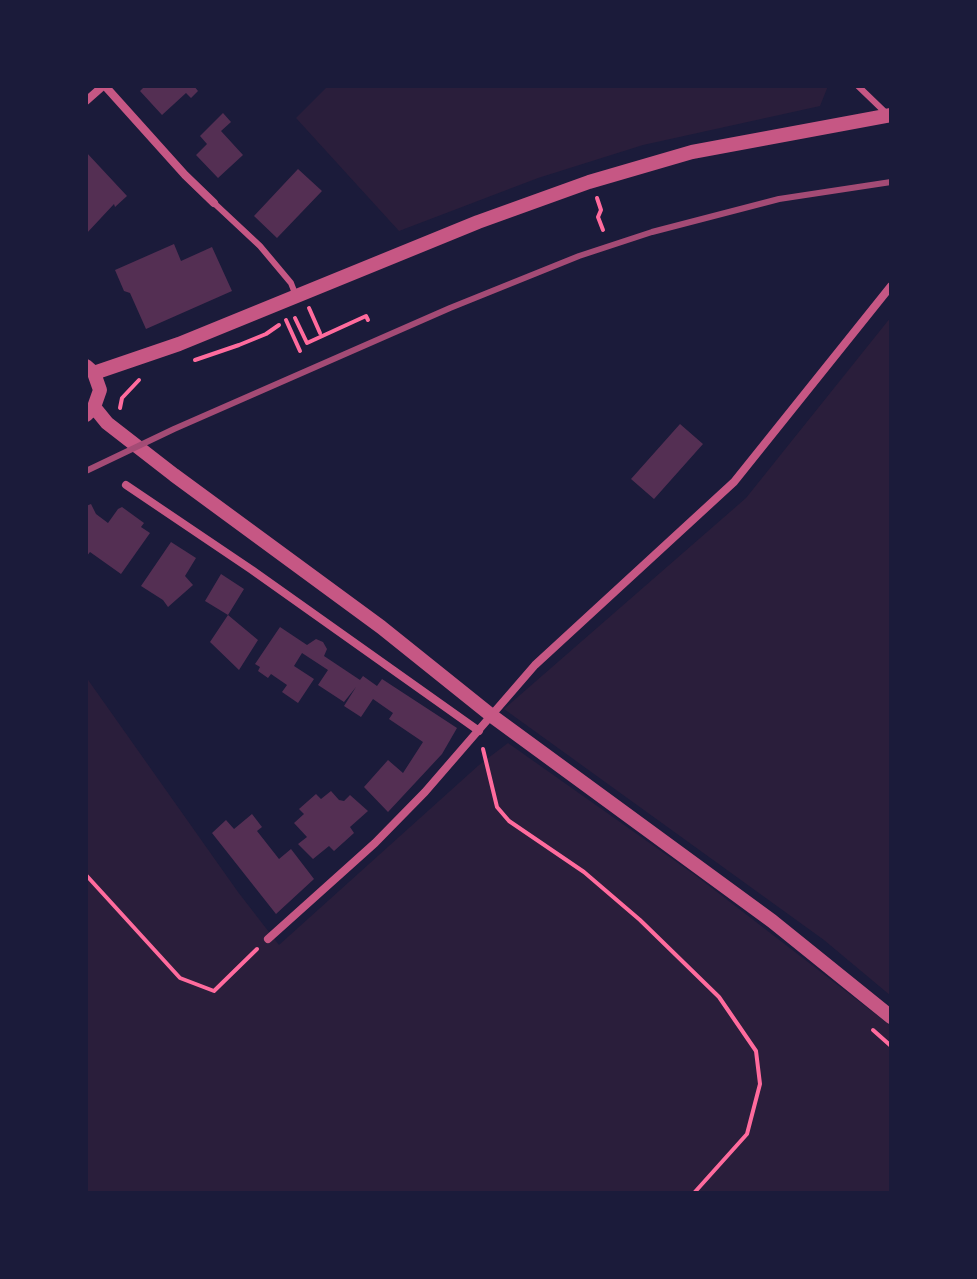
<!DOCTYPE html>
<style>
body{margin:0}
#map{position:relative;width:977px;height:1279px;overflow:hidden;background:#1b1b3a;font-family:"Sofia Sans Condensed",sans-serif}
canvas{display:block}
.frame{position:absolute;inset:0;border:88px solid #1b1b3a;pointer-events:none}
</style>
<div id="map">
<canvas width="977" height="1279"></canvas>
<div class="frame"></div>
</div>
<script>
const g = document.querySelector('canvas').getContext('2d');
g.lineJoin = 'round';
function fill(path, color) { g.fillStyle = color; g.fill(path, 'evenodd'); }
const toPath = rows => new Path2D(rows.map(r => 'M' + r).join(''));
function strokePath(path, color, width, dash) { g.strokeStyle = color; g.lineWidth = width; g.lineCap = dash ? 'butt' : 'round'; g.setLineDash(dash || []); g.stroke(path); }
const green = toPath([
 [328,86,828,86,820,106,643,145,538,178,399,231,296,118],
 [891,317,891,996,824,940,504,709,746,498],
 [86,677,238,892,279,945,479,765,508,743,695,875,891,1026,891,1193,86,1193]
]);
const building = toPath([
 [145,86,194,86,198,91,191,98,186,93,162,115,140,91],
 [223,113,231,122,221,131,243,155,218,178,196,155,207,144,200,136],
 [86,152,127,196,115,207,114,204,86,234],
 [298,169,322,191,277,238,254,216],
 [174,244,181,261,212,247,232,291,146,329,130,293,124,291,115,270],
 [680,424,703,444,654,499,631,479],
 [91,504,96,514,108,523,118,509,122,507,144,523,141,527,150,533,121,574,90,552,86,557,86,506],
 [171,542,196,558,185,576,193,585,168,607,163,600,141,586],
 [221,574,244,589,228,615,205,601],
 [228,615,258,640,239,670,210,642],
 [280,627,307,645,316,639,323,642,327,649,324,656,360,680,363,676,377,686,382,679,457,728,442,754,388,812,364,787,388,760,403,773,423,742,389,719,393,713,373,699,361,717,344,706,356,687,344,702,318,685,328,670,302,653,294,666,314,679,298,703,282,692,287,685,271,674,268,678,258,671,260,667,255,664],
 [331,791,339,800,344,801,350,795,368,811,350,827,354,833,334,851,329,846,313,859,298,844,307,837,294,823,304,814,299,809,316,794,321,799],
 [252,814,262,827,257,831,279,859,291,849,314,879,276,914,212,833,226,820,234,829]
]);
const path = toPath([
 [597,198,601,210,598,217,603,230],
 [309,308,320,333],
 [295,318,307,343,366,316,368,320],
 [286,320,300,351],
 [195,360,239,345,266,334,279,325],
 [120,408,122,398,139,380],
 [483,749,497,807,509,821,584,872,640,920,719,997,756,1051,760,1084,747,1134,694,1193],
 [86,875,180,978,214,991,257,949],
 [873,1030,891,1046]
]);
const service = toPath([
 [858,86,887,114],
 [214,203,260,246,291,283,296,296]
]);
const minor = toPath([
 [105,86,185,175,214,203],
 [86,101,103,86],
 [126,485,252,570,479,731],
 [268,939,375,843,425,792,535,665,734,482,891,286]
]);
const tertiary = toPath([
 [86,366,94,373,100,390,94,407,86,415],
 [94,373,179,344,478,222,589,182,692,152,891,115],
 [94,407,107,423,174,475,381,627,492,716,772,921,891,1017]
]);
const rail = toPath([
 [86,471,174,429,450,308,579,256,652,232,779,199,891,182]
]);
fill(green, '#2a1e3b');
fill(building, '#542f53');
strokePath(path, '#ff6b9d', 4);
strokePath(service, '#c65784', 6);
strokePath(minor, '#c65784', 8);
strokePath(tertiary, '#c65784', 14);
strokePath(rail, '#a44b75', 6);
</script>
